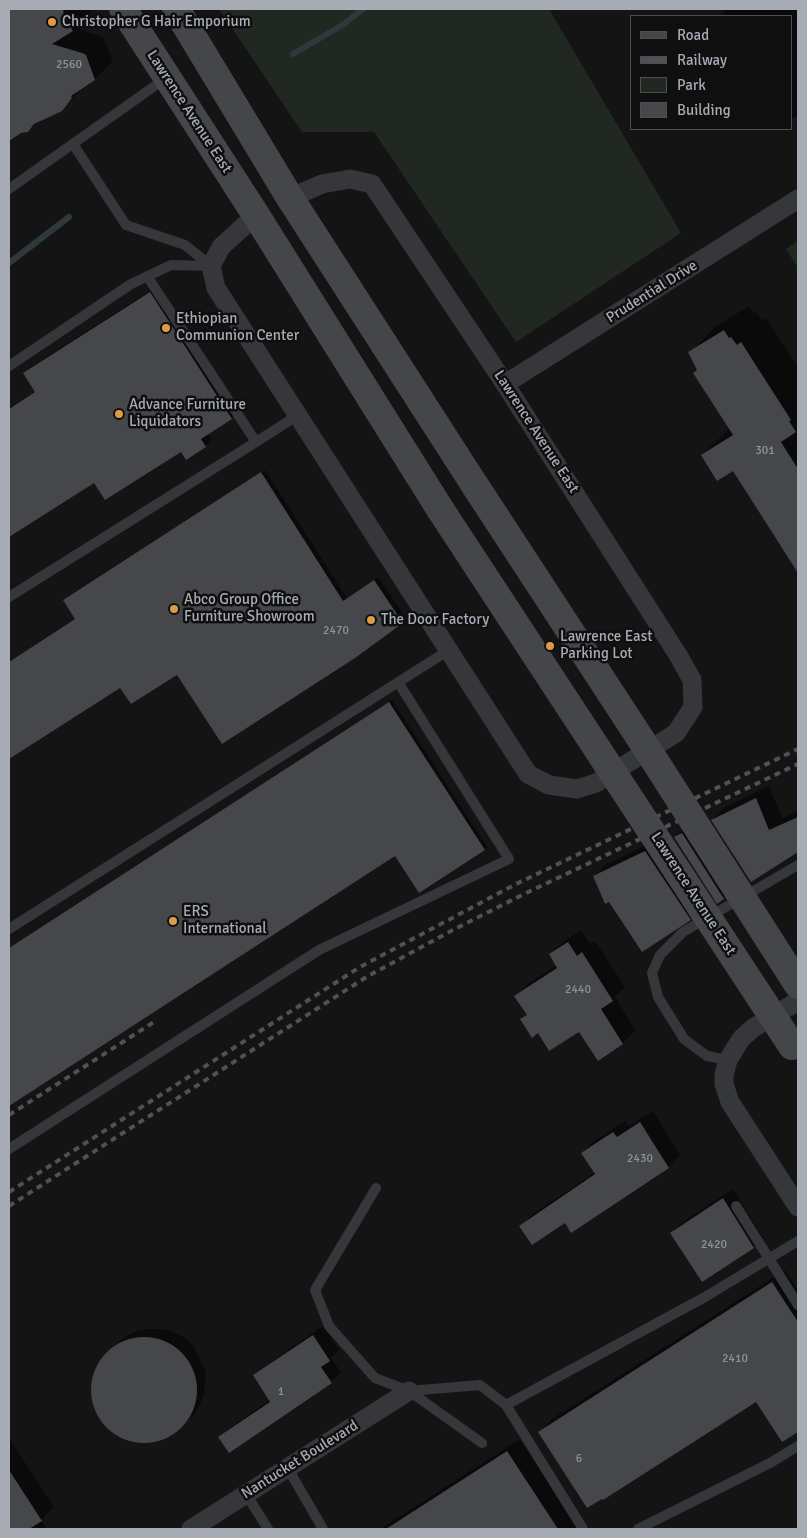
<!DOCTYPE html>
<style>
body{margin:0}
#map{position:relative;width:807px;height:1538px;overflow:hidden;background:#141415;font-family:Signika,sans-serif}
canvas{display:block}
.frame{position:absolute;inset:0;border:10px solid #a7acb4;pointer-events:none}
.legend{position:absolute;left:630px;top:15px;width:162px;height:115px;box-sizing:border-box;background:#0f0f10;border:1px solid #4c4e52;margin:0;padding:6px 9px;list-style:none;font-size:15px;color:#a7acb4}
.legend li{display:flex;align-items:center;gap:10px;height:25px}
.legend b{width:25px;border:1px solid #4c4e52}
</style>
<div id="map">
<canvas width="807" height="1538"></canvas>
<div class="frame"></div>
<ul class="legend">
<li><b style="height:6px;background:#44464a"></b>Road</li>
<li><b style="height:6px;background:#4f5155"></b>Railway</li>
<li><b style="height:14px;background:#212821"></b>Park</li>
<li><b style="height:14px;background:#46474a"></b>Building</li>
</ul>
</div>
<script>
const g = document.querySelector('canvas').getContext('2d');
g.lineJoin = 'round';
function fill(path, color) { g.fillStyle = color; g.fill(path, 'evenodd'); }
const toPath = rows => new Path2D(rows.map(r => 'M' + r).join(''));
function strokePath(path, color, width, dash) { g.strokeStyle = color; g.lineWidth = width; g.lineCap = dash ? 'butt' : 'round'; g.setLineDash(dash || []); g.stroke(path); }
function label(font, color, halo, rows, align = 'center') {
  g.font = font + ' Signika,sans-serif'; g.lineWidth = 5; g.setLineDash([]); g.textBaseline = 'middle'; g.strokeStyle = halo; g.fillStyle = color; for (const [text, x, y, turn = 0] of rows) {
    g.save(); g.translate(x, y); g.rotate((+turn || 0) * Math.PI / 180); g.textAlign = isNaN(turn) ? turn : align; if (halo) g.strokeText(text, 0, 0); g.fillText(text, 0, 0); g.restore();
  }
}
const green = toPath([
 [219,9,549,9,681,233,516,342,374,132,302,132],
 [798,241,798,268,786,249]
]);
const shadow = toPath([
 [9,9,88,9,91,12,75,28,103,37,113,61,95,79,83,87,61,110,40,119,28,131,21,132,9,139,9,66,23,57,9,40],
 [726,9,796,9,798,12,798,115,791,120,791,16,720,16],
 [156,287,238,412,231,418,208,433,212,440,206,446,187,458,181,450,94,481,9,536,9,408,36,391,25,373,31,367],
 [749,306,754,314,756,312,762,321,766,318,798,368,798,562,733,470,702,455,730,428,690,353,715,327],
 [265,470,347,598,378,577,406,618,355,657,177,673,121,687,9,758,9,662,76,618,65,600,68,596],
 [392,700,487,847,484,849,395,854,9,1104,9,948],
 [769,786,782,818,798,811,798,850,751,880,712,820,725,807],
 [688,825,736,885,718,902,675,837],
 [659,839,702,906,690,919,594,876,607,864],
 [581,930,590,944,595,941,625,987,615,997,635,1030,623,1043,598,1059,580,1030,539,1032,522,1019,527,1014,516,996,529,983,557,965,550,954,563,942],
 [653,1111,680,1155,668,1167,572,1231,566,1222,521,1226,533,1214,595,1172,582,1153,594,1141,626,1121,629,1126],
 [733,1189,763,1238,754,1247,702,1281,671,1233,681,1223],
 [785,1270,798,1291,798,1430,782,1440,757,1400,540,1432,552,1419],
 [323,1326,339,1350,331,1358,341,1372,331,1382,220,1437,230,1428,270,1400,255,1375,265,1366],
 [147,1329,161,1329,169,1330,185,1338,193,1345,206,1372,204,1395,196,1413,170,1436,150,1442,132,1441,122,1437,109,1428,100,1419,92,1394,92,1380,96,1368,104,1356,114,1346,125,1337,136,1331],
 [9,1438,54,1507,41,1520,47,1529,9,1529],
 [520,1439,578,1529,380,1529]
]);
const stream = toPath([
 [293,54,344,24,363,9],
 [9,263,69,217]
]);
const building = toPath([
 [9,9,63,9,64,16,73,31,52,44,82,53,86,55,95,80,71,96,72,98,62,111,34,124,28,132,21,133,9,141],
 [150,292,232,419,201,439,206,447,186,460,181,452,105,500,94,483,9,537,9,409,35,392,23,373],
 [724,330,729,338,731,337,737,345,741,342,791,420,789,421,796,432,781,442,798,469,798,573,733,471,717,481,701,455,733,435,693,373,697,370,688,352],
 [261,472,343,601,374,580,403,623,355,658,222,744,177,675,131,704,120,688,9,759,9,662,75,619,63,600],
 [389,702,485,850,419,893,395,856,9,1106,9,948],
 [756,798,769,830,798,817,798,852,751,882,711,820],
 [682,833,724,899,717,904,674,837],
 [645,851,691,920,642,952,609,902,605,904,593,876],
 [568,942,577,956,582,952,613,1001,601,1009,623,1044,598,1061,579,1032,549,1051,538,1033,532,1038,520,1019,527,1015,514,996,557,968,549,954],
 [640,1122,669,1168,571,1233,565,1223,532,1245,519,1226,595,1174,581,1153,613,1132,617,1137],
 [723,1198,754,1248,702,1282,670,1233],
 [772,1282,798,1322,798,1432,782,1442,756,1402,603,1500,602,1499,587,1508,538,1432],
 [313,1335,330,1361,321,1367,332,1383,229,1453,218,1437,270,1402,253,1375],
 '91 1390a53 53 0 1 1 106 0a53 53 0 1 1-106 0Z',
 [507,1451,558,1529,386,1529],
 [9,1470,42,1521,29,1529,9,1529]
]);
const service = toPath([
 [73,144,126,225,185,245,211,266],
 [9,189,166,78],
 [147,276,256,442],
 [9,366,131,284,171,265,211,266],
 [9,597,256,442,298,415],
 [9,929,449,650],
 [728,1060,707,1056,684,1039,658,997,652,973,660,955,683,932,798,865],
 [9,1149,319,950,509,859,398,682],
 [376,1188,315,1290,329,1326,375,1378,409,1391,482,1443],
 [736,1206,798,1305],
 [409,1391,480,1385,506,1405],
 [287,1467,323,1529],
 [246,1494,268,1529],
 [583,1529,506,1405,705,1297,798,1241],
 [638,1529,770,1463,798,1446]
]);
const minor = toPath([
 [256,215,221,247,211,266,216,288,528,774,549,785,577,789,596,783,676,733,693,707,692,680,678,655,505,384,372,184,350,179,322,184,290,198],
 [505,384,798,199],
 [798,1001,753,1028,741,1039,728,1060,724,1075,724,1084,730,1102,798,1207],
 [191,1529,409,1391]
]);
const secondary = toPath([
 [123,9,256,215,440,509],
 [176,9,290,198,476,487]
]);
const rail = toPath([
 [9,1115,154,1022],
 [9,1192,360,967,516,884,798,749],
 [9,1206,368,976,451,931,524,894,798,764]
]);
const secondaryBridge = toPath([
 [476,487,653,758,798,985],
 [440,509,792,1046]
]);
const markers = [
 [52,22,5,"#dc9b46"],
 [166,328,5,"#dc9b46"],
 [119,414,5,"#dc9b46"],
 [174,609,5,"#dc9b46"],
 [371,620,5,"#dc9b46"],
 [550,646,5,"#dc9b46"],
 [173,921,5,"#dc9b46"]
];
const numberNames = [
 ["2560",69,65],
 ["301",765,451],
 ["2470",336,631],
 ["2440",578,990],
 ["2430",640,1159],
 ["2420",714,1245],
 ["2410",735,1359],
 ["1",281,1392],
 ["6",579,1459]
];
const poiNames = [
 ["Christopher G Hair Emporium",62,22],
 ["Ethiopian",176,319],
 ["Communion Center",176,336],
 ["Advance Furniture",129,405],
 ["Liquidators",129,422],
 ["Abco Group Office",184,600],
 ["Furniture Showroom",184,617],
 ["The Door Factory",381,620],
 ["Lawrence East",560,637],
 ["Parking Lot",560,654],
 ["ERS",183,912],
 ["International",183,929]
];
const streetNames = [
 ["Lawrence Avenue East",189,112,57],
 ["Prudential Drive",652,292,-32],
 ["Lawrence Avenue East",536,432,57],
 ["Lawrence Avenue East",693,894,57],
 ["Nantucket Boulevard",300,1460,-32]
];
fill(green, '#212821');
fill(shadow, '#0007');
strokePath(stream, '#2f383d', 6);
fill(building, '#46474a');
strokePath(service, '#36373a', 10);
strokePath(minor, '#36373a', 19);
strokePath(secondary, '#44464a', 28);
strokePath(rail, '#4f5155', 4, [6, 5]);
strokePath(secondaryBridge, '#44464a', 28);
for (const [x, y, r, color] of markers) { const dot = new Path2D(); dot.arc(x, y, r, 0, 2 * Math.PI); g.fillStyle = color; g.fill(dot); strokePath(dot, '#0f0f10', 2); }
label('12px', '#8f939a', null, numberNames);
label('15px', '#a7acb4', '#0f0f10', poiNames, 'left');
label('15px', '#a7acb4', '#0f0f10', streetNames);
</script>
